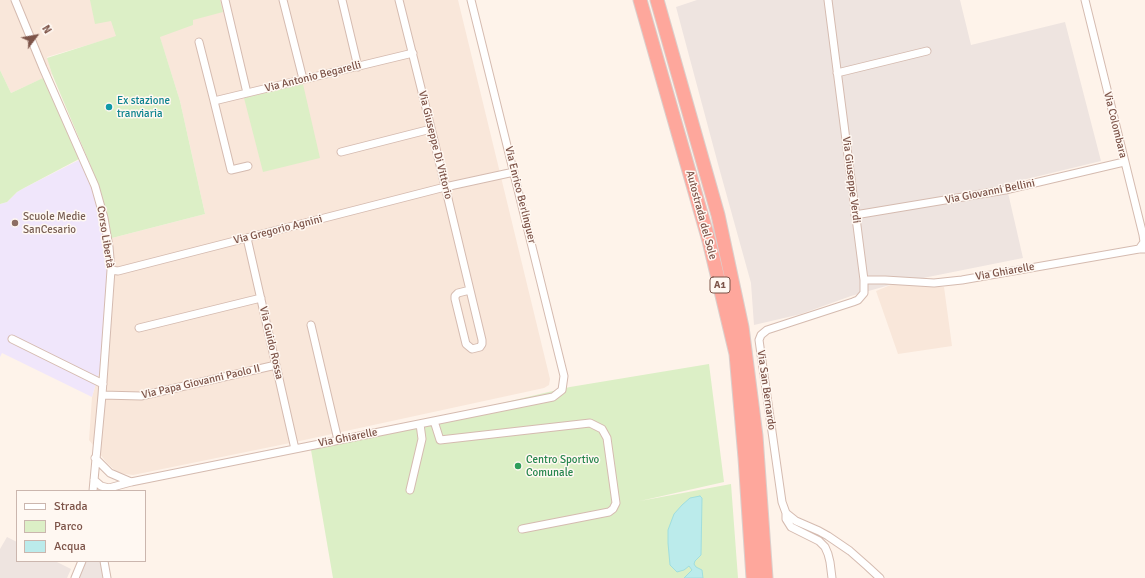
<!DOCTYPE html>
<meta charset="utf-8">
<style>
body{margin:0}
#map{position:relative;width:1145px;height:578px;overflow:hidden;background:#fef3ea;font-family:Signika,sans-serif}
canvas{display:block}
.legend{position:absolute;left:16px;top:490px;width:130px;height:72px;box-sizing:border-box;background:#fff8f2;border:1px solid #cbb6ae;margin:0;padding:5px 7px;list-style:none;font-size:12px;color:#7d5449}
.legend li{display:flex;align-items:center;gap:8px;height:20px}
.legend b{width:20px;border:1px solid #cbb6ae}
.north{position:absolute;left:16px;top:16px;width:40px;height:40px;-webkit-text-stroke:3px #fff8f2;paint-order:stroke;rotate:58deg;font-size:11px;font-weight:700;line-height:16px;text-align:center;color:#7d5449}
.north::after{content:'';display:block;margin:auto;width:14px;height:18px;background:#7d5449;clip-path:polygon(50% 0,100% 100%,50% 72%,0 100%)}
</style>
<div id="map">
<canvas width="1145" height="578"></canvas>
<ul class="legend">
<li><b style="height:5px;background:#fff"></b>Strada</li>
<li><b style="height:11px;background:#dcefc6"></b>Parco</li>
<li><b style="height:11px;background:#bbebeb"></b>Acqua</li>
</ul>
<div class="north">N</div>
</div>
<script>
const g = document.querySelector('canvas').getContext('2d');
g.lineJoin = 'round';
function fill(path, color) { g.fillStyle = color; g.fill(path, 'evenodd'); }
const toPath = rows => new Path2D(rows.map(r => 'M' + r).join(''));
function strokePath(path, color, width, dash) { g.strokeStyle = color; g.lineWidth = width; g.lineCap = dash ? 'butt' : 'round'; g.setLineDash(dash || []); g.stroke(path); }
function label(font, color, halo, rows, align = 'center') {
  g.font = font + ' Signika,sans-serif'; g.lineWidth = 3; g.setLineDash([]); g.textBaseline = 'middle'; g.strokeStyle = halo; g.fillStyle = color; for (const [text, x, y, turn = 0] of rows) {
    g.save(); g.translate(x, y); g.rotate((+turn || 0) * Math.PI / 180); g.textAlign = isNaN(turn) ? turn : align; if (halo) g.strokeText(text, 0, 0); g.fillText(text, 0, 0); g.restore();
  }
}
const residential = toPath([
 [0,0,458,0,550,379,549,385,544,388,295,442,133,475,118,473,107,463,89,440,92,397,100,370,108,239,205,214,180,101,156,25,47,57,52,74,11,93,0,70],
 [893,284,915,285,927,287,944,287,952,346,898,354,876,291]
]);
const industrial = toPath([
 [697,0,960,0,971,45,1065,22,1101,161,1006,184,1023,258,893,284,851,296,801,314,754,325,751,283,718,164,676,7],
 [7,537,17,542,17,561,55,561,71,569,67,578,0,578,0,549],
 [85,561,103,561,107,578,78,578]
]);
const education = toPath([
 [87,156,92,169,103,212,108,275,100,370,92,397,2,353,0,357,0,204,7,202,17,192,24,188]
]);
const green = toPath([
 [90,0,220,0,223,12,193,20,193,25,160,37,180,101,205,214,108,239,103,212,92,169,52,74,47,58,116,36,111,21,95,24],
 [0,70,11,93,43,78,79,159,24,188,17,192,7,202,0,204],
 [303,84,320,158,263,172,244,98],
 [709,364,724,482,640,501,731,484,738,578,333,578,311,450,383,431,570,387]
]);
const water = toPath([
 [700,496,702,498,701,555,695,561,694,564,696,567,702,570,703,578,684,578,692,570,689,566,684,570,677,572,670,565,668,543,668,530,674,514,682,505,690,498,700,496]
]);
const street = toPath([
 [15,0,43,68,95,186,104,218,109,247,111,270,102,395,93,491],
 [225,0,247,93],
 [283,0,303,79],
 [342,0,358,67],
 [399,0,433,136,482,340,482,344,480,347,472,349,466,344,455,299,455,296,458,293,470,290],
 [828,0,864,280,864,293,858,300,853,302,767,330,761,335,759,340,782,502,786,513,796,521,819,531,828,536,850,551,867,566,880,578],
 [1085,0,1143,235,1144,242,1139,249],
 [199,42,214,101],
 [837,73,927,51],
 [341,152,431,129],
 [248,166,231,170,214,101,413,53],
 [855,215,1005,190,1124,162],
 [247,238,295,449],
 [111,270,118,271,445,187,514,172],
 [864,280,885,280,934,283,962,280,1139,249,1145,249],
 [311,325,338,440],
 [139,328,261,298],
 [12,339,103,384],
 [102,395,141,396,276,365],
 [434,421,440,440,590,423,602,429,607,438,616,503,613,509,609,512,522,529],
 [95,458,110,473,131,482],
 [94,480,101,486,109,488],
 [410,490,422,439,420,424],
 [106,491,109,488,131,482,553,397,562,390,564,376,471,0],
 [786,513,786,519,791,527,819,541,825,547,828,554,830,562,832,578],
 [104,561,107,578],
 [75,578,82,561]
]);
const highway = toPath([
 [640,0,709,241,736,354,745,458,753,578],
 [657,0,718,215,742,327,756,436,766,578]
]);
const markers = [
 [109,107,4,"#0f9aa8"],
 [15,223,4,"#8d6e63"],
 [518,466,4,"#2e9e5b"]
];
const shields = [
 [720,285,20]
];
const shieldNames = [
 ["A1",720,285]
];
const streetNames = [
 ["Via Antonio Begarelli",313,77,-14],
 ["Via Colombara",1115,125,76],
 ["Via Giuseppe Di Vittorio",435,145,76],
 ["Via Giuseppe Verdi",851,180,83],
 ["Via Giovanni Bellini",990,192,-11],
 ["Via Enrico Berlinguer",520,195,76],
 ["Autostrada del Sole",701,215,75],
 ["Via Gregorio Agnini",278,230,-14],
 ["Corso Libertà",105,237,81],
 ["Via Ghiarelle",1005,272,-10],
 ["Via Guido Rossa",271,343,77],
 ["Via Papa Giovanni Paolo II",201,382,-13],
 ["Via San Bernardo",766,390,82],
 ["Via Ghiarelle",348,438,-11]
];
const cultureNames = [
 ["Ex stazione",117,101],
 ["tranviaria",117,114]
];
const educationNames = [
 ["Scuole Medie",23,217],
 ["SanCesario",23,230]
];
const leisureNames = [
 ["Centro Sportivo",526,460],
 ["Comunale",526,473]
];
fill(residential, '#f9e7da');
fill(industrial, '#eee4e0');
fill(education, '#f0e6fb');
fill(green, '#dcefc6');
fill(water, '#bbebeb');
strokePath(water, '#a0dede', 1);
strokePath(street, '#d5bbb0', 9);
strokePath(highway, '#dbcfcc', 15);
strokePath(street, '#fff', 7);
strokePath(highway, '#fea79c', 13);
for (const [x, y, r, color] of markers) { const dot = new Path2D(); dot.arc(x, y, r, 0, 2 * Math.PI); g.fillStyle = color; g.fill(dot); strokePath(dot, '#fff8f2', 1.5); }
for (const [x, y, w] of shields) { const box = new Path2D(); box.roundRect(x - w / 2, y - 8, w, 16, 3); g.fillStyle = '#fff8f2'; g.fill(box); strokePath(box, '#7d5449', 1); }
label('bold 10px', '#7d5449', null, shieldNames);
label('11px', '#7d5449', '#fff8f2', streetNames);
label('11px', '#0d838f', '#fff8f2', cultureNames, 'left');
label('11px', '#785e54', '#fff8f2', educationNames, 'left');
label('11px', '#27864d', '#fff8f2', leisureNames, 'left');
</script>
